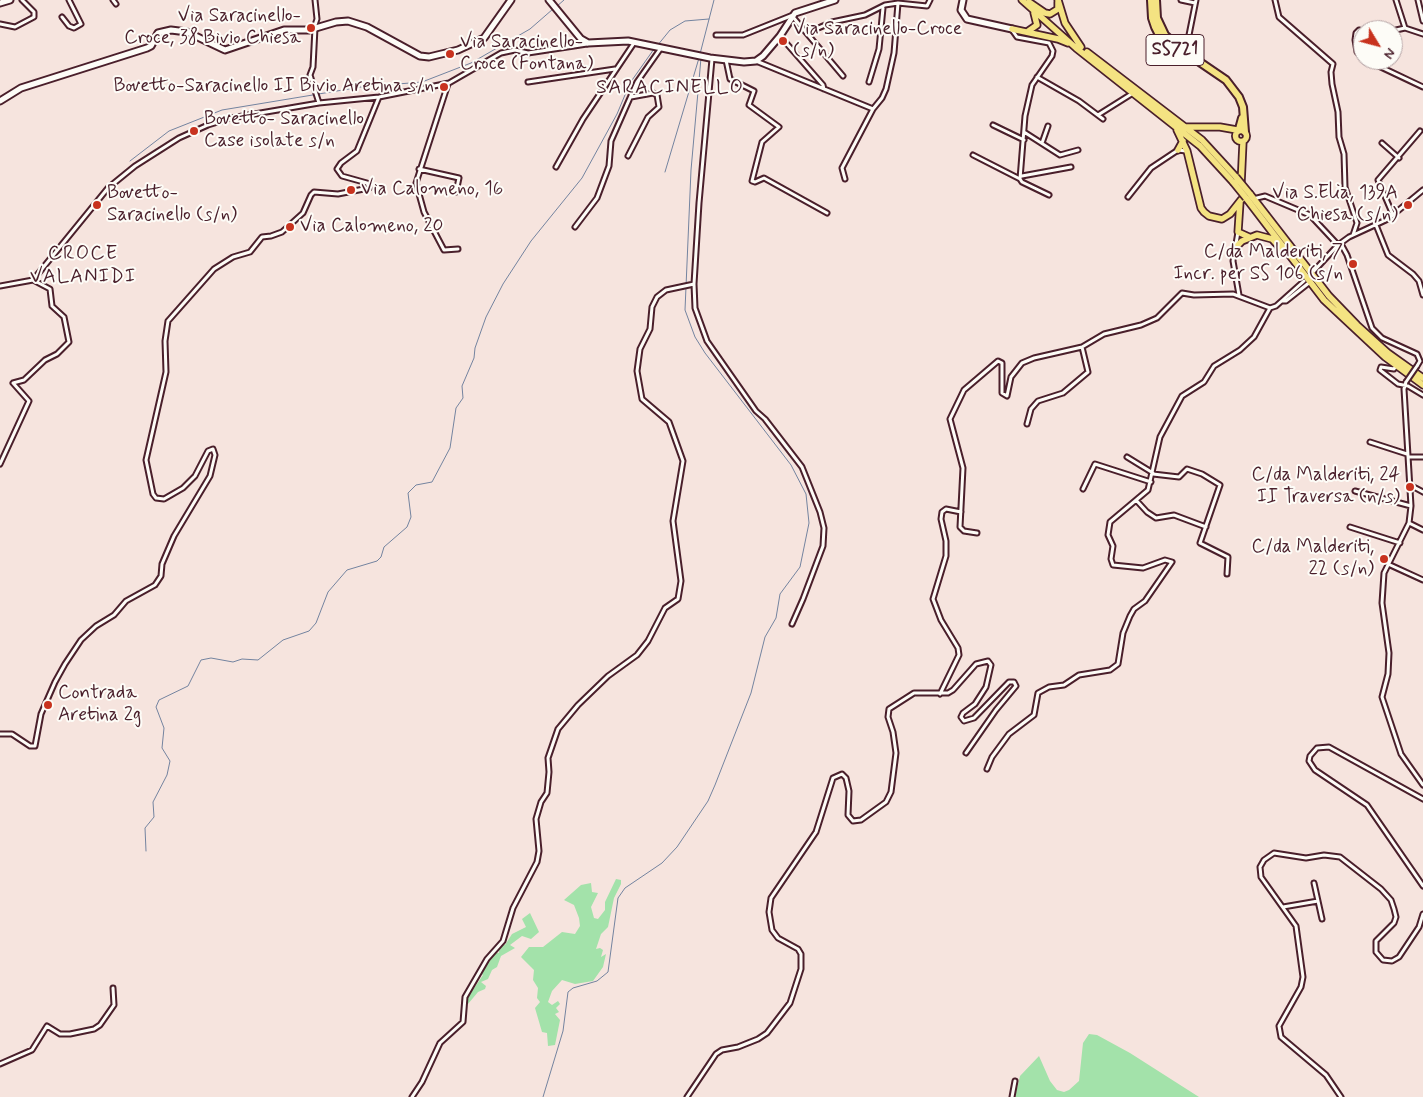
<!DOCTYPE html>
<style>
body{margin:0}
#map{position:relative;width:1423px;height:1097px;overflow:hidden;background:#f6e4de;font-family:Mynerve,sans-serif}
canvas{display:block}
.north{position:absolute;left:1353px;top:20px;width:50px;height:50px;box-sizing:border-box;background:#fdfcf7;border:1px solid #b5a4a5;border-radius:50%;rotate:127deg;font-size:14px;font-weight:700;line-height:20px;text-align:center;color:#4a1f2b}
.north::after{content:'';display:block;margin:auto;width:18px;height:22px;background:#c8321e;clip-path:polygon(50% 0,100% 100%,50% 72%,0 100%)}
</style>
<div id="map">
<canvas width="1423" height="1097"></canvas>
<div class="north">N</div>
</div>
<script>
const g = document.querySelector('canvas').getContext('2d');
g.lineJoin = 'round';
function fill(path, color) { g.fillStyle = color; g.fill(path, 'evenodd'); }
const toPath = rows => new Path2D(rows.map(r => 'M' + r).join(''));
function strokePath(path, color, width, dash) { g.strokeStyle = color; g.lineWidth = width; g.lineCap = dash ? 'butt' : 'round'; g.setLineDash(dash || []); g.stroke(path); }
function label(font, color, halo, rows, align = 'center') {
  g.font = font + ' Mynerve,sans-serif'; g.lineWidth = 4; g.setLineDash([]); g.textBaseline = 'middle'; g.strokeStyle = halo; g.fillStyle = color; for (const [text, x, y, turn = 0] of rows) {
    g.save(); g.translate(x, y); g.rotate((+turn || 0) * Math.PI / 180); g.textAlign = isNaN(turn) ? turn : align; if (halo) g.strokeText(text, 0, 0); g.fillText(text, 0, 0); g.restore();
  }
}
const green = toPath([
 [616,879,621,880,621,884,614,898,608,927,601,934,596,949,600,948,603,950,601,957,606,954,603,967,593,981,575,984,562,980,552,991,548,1002,552,1005,558,1001,560,1004,556,1008,559,1012,555,1014,560,1020,555,1045,548,1046,547,1033,542,1032,535,1008,540,1002,537,998,538,988,533,980,534,970,521,957,529,947,543,947,562,932,575,934,580,926,579,918,574,905,564,900,581,885,591,883,592,892,598,893,591,907,594,918,598,919,605,910,605,902],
 [530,913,539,932,531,939,522,936,510,945,515,948,501,956,497,967,492,970,488,979,481,982,486,986,485,989,478,992,468,1004,468,1000,466,1000,481,978,483,975,481,974,490,958,495,952,499,953,499,948,503,943,505,945,512,934,526,927,522,919],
 [1089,1034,1097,1035,1130,1053,1199,1097,1015,1097,1020,1076,1039,1056,1050,1081,1057,1090,1064,1092,1069,1090,1079,1081,1083,1043]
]);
const stream = toPath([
 [556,7,564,0],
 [657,46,670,30,685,21,709,19],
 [700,54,714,0],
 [130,161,169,131,222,110,361,87,422,82,471,63,530,29,553,9],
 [665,172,699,58],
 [146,851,145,828,154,817,153,802,167,775,170,761,162,748,164,728,156,707,159,700,188,686,201,660,211,658,233,662,242,659,258,660,283,640,309,631,316,623,328,592,347,570,377,561,381,557,384,547,407,527,411,517,408,493,416,485,432,482,450,448,456,408,463,398,462,386,474,358,475,348,486,317,503,284,531,241,582,178,617,114,630,83,654,49],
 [543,1097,563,1031,568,992,573,988,597,981,608,972,618,898,625,888,662,863,677,847,708,801,715,785,751,693,765,637,776,618,780,594,800,567,809,523,806,494,791,465,705,353,695,337,685,310,691,170,701,58]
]);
const street = toPath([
 [113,0,116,4],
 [1181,0,1195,3],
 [1275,0,1279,17,1333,64,1331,72,1332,84,1338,112,1339,137,1344,154,1345,187,1357,223,1353,235],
 [1396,0,1405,28],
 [1418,0,1423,21],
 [62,17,69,26,74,28,81,24,69,0],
 [793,17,843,76],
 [0,24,15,27,34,17,34,12,22,0],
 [314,28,317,19,315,0],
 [315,28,313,67,310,75,319,103],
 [1012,30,1017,37,1049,43,1053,51,1052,56,1032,85,1025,116,1020,179],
 [1396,30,1405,28,1423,34],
 [1363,31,1359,30,1356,33,1355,40,1357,52,1363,58],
 [807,33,832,22,865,15,885,5,898,3,927,6,930,0],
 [716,35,743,35,793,15],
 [780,36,823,85,824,89],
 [1187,45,1196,0],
 [712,59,699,203,694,284,695,308,707,341,756,411,765,419,802,467,820,512,824,528,823,546,803,599,792,624],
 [726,60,730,79,754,91,749,105,779,127,762,142,752,181,755,182,764,178,827,213],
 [1366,60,1423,87],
 [756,61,873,109,842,168,845,179],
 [1037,77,1079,101,1103,119],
 [528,82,615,69],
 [869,82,879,49,883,8],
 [448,84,416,183,424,212,444,250,458,249],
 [873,109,882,98,886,89,894,53,898,3],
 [1098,115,1133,93],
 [993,125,1024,140],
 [1024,132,1060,155,1078,150],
 [1042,143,1048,126],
 [1382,143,1399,158],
 [973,155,1020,179,1022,182,1049,195],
 [628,156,648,117,659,107,657,95,653,93,631,97],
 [556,167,583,119,634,43],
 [419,169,459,178,456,192],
 [1022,176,1071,167],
 [1128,197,1151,168,1178,150,1186,151],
 [1253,199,1265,196,1310,215,1338,245],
 [1393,215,1378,180,1420,131],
 [1376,225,1388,255,1413,274,1419,281,1423,295],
 [575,227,597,198,609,166,611,141,637,82,661,48],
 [1238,232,1233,261,1239,295],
 [1341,244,1347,255,1372,328,1382,338,1417,354,1420,361,1417,366],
 [1313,272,1338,245,1349,237,1388,219,1423,190],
 [0,286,33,280,108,188,135,166,179,138,208,125,231,118,319,103,379,97,449,83,501,53,515,50,528,53,587,44],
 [1282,301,1286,301,1310,282],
 [1396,366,1394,369,1381,367,1380,370,1398,384,1408,386,1423,395],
 [1406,382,1404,389,1411,506,1409,523,1384,573,1382,603,1389,653,1388,674,1382,697,1401,754,1423,785],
 [1027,424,1031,409,1038,401,1063,393,1088,372,1082,347],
 [1370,442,1407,454],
 [1127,457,1153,473],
 [1408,457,1423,457],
 [0,464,29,401,13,383,24,380,45,360,57,354,69,342,64,317,52,306,50,289,33,280],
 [1153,474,1179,477,1187,469,1202,474,1220,485,1200,543,1228,557,1227,574],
 [1410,485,1423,492],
 [1083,489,1095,464,1151,482],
 [1355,491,1411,506],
 [1136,500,1147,512,1156,518,1174,515,1206,527],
 [1409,523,1423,530],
 [1350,527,1400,543],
 [977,533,964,531,960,527,963,468,950,419,964,390,998,361,1002,363,1002,393,1007,396,1011,377,1022,363,1034,358,1082,347,1104,334,1141,325,1157,318,1182,293,1194,295,1233,294,1270,308],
 [1388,564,1423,580],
 [940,694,959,655,958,648,941,620,933,599,946,556,946,541,941,519,942,512,946,509,961,512],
 [0,734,12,734,30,746,35,746,41,714,55,682,65,664,81,640,96,626,114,615,126,601,155,585,161,576,162,564,174,536,210,476,215,455,213,449,208,451,195,476,183,488,164,499,156,498,153,494,146,460,166,372,165,341,168,321,214,269,233,257,250,252,262,237,271,236,282,232,303,213,311,195,314,192,338,194,369,188,367,183,342,176,337,169,341,163,357,151,379,97],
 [987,769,992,757,1009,734,1034,715,1038,693,1049,687,1064,685,1079,675,1110,670,1118,664,1123,633,1130,616,1134,609,1145,601,1172,562,1165,560,1143,568,1113,565,1111,559,1113,546,1108,535,1110,522,1148,490,1160,437,1182,396,1204,382,1214,366,1240,350,1254,337,1270,308,1276,306,1304,281],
 [1423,799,1329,747,1317,748,1310,756,1309,761,1315,770,1367,805,1423,886],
 [1314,883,1322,919],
 [1283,907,1318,901],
 [0,1064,32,1050,47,1026,60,1034,70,1034,94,1029,100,1025,114,1005,113,988],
 [412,1097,422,1082,440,1043,463,1022,465,997,487,959,503,941,513,908,537,862,539,851,536,819,541,802,547,793,549,772,548,758,558,729,578,705,608,676,637,655,648,641,665,608,678,599,681,581,673,521,683,461,669,422,642,399,637,371,640,349,650,329,652,307,657,297,666,290,694,284],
 [687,1097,716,1054,722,1050,738,1047,758,1039,767,1033,790,1003,801,969,801,954,798,949,778,938,772,930,769,912,771,898,816,832,833,778,842,774,846,778,849,791,848,815,853,821,861,820,886,802,891,792,896,753,893,732,888,717,889,709,914,693,948,693,953,690,976,664,988,661,991,665,986,687,975,704,963,713,961,717,964,721,974,718,1009,682,1014,682,1016,686,996,710,966,753],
 [1012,1097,1015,1081],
 [1341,1097,1326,1075,1281,1037,1279,1026,1301,987,1303,977,1296,926,1261,877,1260,867,1264,860,1274,853,1306,858,1324,855,1340,857,1381,889,1391,900,1394,909,1396,917,1394,923,1376,941,1376,952,1383,960,1392,961,1399,957,1419,927,1423,914]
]);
const secondary = toPath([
 [549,0,581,39,588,43,628,41,710,58,744,62,756,61,763,56,780,36,795,13,835,0],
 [963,0,961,10,967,19,1012,29],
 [0,3,10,0],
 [0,101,21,88,147,48,151,46,158,33,171,30,187,32,225,50,284,30,309,30,336,22,348,21,367,27,420,56,429,57,458,50,484,38,511,0]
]);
const primary = toPath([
 [1022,0,1076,48,1200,146,1233,182],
 [1058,0,1065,23,1081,47],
 [1029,2,1045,13,1050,14,1058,9,1058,2],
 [1012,29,1058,39,1068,43],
 [1027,32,1037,25,1034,13],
 [1087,52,1202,140,1236,177],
 [1185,127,1220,127,1237,130],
 [1177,130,1187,151,1201,208,1204,212,1209,216,1222,219,1230,214,1241,200],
 '1235.5 136a5.5 5.5 0 1 1 11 0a5.5 5.5 0 1 1-11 0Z',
 [1178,150,1183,141],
 [1241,185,1243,142],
 [1250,194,1329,296,1357,325,1388,353,1423,378],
 [1246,198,1324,300,1385,357,1423,385],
 [1240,202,1238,232,1249,237],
 [1236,247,1242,241,1257,235,1272,239,1284,252]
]);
const highway = toPath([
 [1151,0,1152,18,1155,27,1160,37,1175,50],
 [1156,0,1157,18,1165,35,1182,50,1226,80,1239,97,1243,107,1245,132],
 [1239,129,1242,118]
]);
const streetBridge = toPath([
 [1406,382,1417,366]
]);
const primaryBridge = toPath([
 [1236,177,1250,194],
 [1233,182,1246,198]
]);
const markers = [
 [311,28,5,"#c8321e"],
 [783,41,5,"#c8321e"],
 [450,54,5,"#c8321e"],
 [444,87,5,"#c8321e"],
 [194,131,5,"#c8321e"],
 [351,190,5,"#c8321e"],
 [97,205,5,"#c8321e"],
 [1408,205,5,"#c8321e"],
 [290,227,5,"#c8321e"],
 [1353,264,5,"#c8321e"],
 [1410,487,5,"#c8321e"],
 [1384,559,5,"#c8321e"],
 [48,705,5,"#c8321e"]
];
const shields = [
 [1175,50,58]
];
const shieldNames = [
 ["SS721",1175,50]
];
const poiNames = [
 ["Via Saracinello-",301,17,"right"],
 ["Croce, 38 Bivio Chiesa",301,39,"right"],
 ["Via Saracinello-Croce",793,30],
 ["(s/n)",793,52],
 ["Via Saracinello-",460,43],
 ["Croce (Fontana)",460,65],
 ["Bovetto-Saracinello II Bivio Aretina s/n",434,87,"right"],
 ["Bovetto- Saracinello",204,120],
 ["Case isolate s/n",204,142],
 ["Via Calomeno, 16",361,190],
 ["Bovetto-",107,194],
 ["Saracinello (s/n)",107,216],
 ["Via S.Elia, 139A",1398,194,"right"],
 ["Chiesa (s/n)",1398,216,"right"],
 ["Via Calomeno, 20",300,227],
 ["C/da Malderiti, 7",1343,253,"right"],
 ["Incr. per SS 106 (s/n",1343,275,"right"],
 ["C/da Malderiti, 24",1400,476,"right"],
 ["II Traversa (n/s)",1400,498,"right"],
 ["C/da Malderiti,",1374,548,"right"],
 ["22 (s/n)",1374,570,"right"],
 ["Contrada",58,694],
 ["Aretina 2g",58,716]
];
const neighbourhoodNames = [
 ["SARACINELLO",670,89],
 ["CROCE",83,255],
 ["VALANIDI",83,278]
];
fill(green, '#a3e2aa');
strokePath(stream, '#73839f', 1);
strokePath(street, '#4a1f2b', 7);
strokePath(secondary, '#4a1f2b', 9);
strokePath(primary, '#4a1f2b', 9);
strokePath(highway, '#4a1f2b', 10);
strokePath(street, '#fdfcf7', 3);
strokePath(secondary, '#fdfcf7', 5);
strokePath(primary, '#f4e382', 5.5);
strokePath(highway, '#f4e382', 6);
strokePath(streetBridge, '#4a1f2b', 7, []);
strokePath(primaryBridge, '#4a1f2b', 9, []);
strokePath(streetBridge, '#fdfcf7', 3);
strokePath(primaryBridge, '#f4e382', 5.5);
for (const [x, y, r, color] of markers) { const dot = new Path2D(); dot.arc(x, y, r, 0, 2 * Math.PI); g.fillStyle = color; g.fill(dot); strokePath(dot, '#fdfcf7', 2); }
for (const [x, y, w] of shields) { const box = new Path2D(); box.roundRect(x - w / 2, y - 15.5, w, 31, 4); g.fillStyle = '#fdfcf7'; g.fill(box); strokePath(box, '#4a1f2b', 1); }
label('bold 18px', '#4a1f2b', null, shieldNames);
label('19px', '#4a1f2b', '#fdfcf7', poiNames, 'left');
g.letterSpacing = '1px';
label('20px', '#4a1f2b', '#fdfcf7', neighbourhoodNames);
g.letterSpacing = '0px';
</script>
